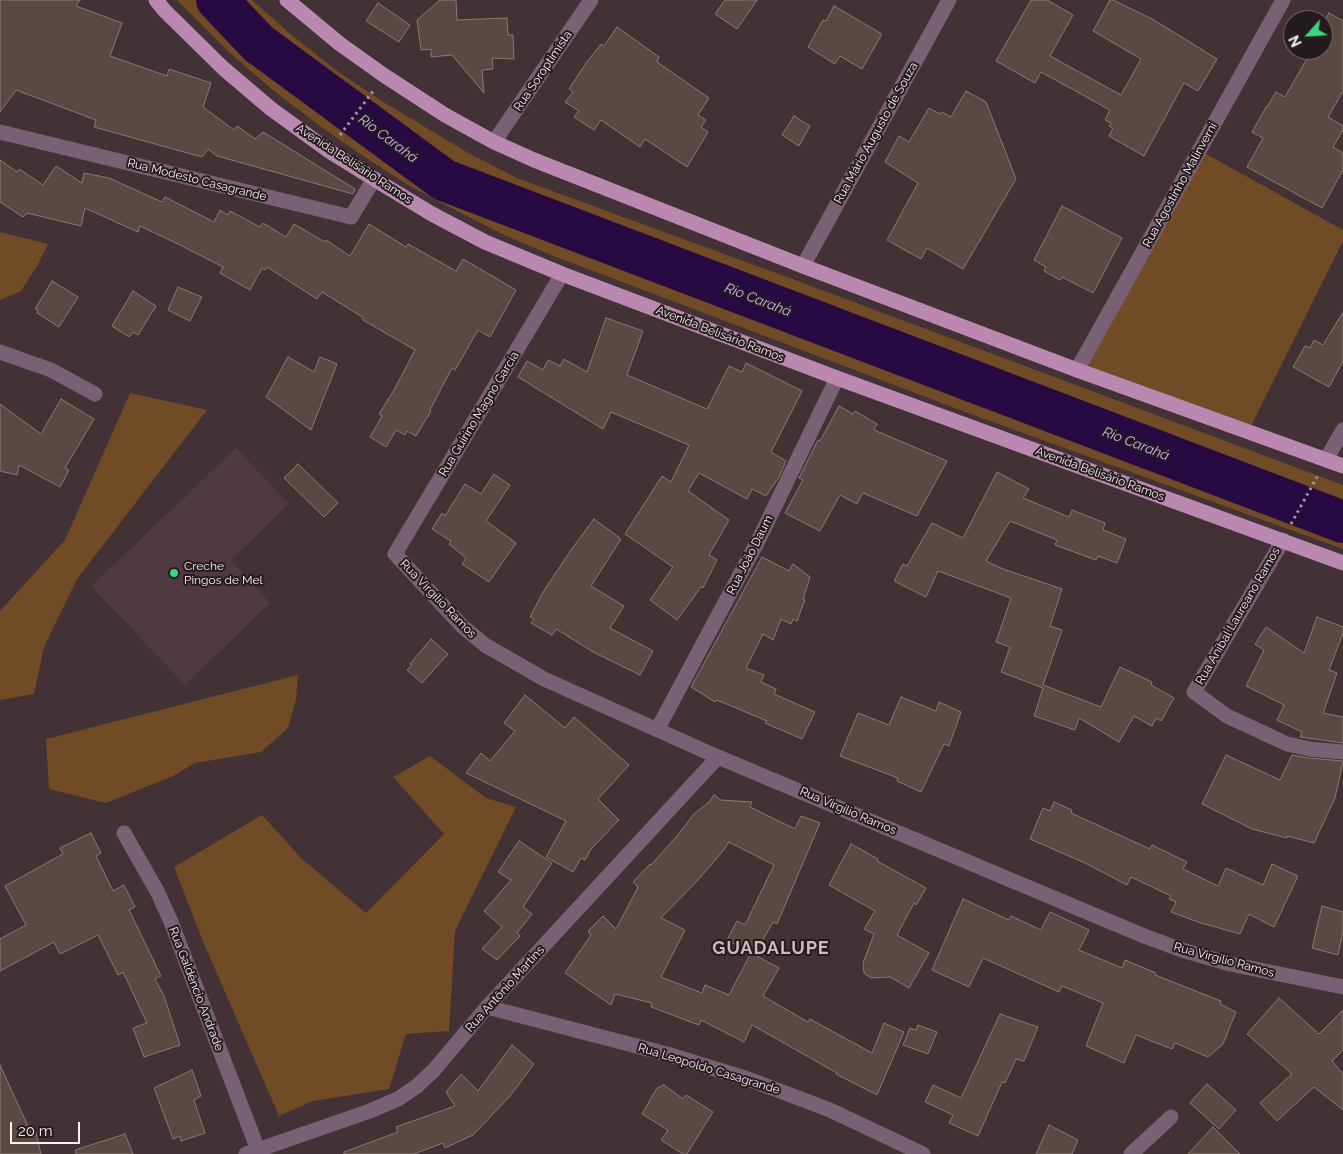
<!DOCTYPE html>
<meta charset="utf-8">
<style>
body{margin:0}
#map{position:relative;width:1343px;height:1154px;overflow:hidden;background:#423135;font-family:Raleway,sans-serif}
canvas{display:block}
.north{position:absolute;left:1283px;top:10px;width:50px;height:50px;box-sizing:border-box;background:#231b1d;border:1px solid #797072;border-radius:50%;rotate:244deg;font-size:14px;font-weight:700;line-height:20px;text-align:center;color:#faeff1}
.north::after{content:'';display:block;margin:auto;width:18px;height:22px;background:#37d880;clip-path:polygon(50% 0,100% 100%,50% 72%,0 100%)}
.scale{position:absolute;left:10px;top:1122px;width:70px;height:22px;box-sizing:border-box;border:2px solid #faeff1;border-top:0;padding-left:6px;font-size:15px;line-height:18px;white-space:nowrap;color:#faeff1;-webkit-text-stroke:4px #231b1d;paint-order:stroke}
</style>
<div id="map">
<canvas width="1343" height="1154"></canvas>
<div class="north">N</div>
<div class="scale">20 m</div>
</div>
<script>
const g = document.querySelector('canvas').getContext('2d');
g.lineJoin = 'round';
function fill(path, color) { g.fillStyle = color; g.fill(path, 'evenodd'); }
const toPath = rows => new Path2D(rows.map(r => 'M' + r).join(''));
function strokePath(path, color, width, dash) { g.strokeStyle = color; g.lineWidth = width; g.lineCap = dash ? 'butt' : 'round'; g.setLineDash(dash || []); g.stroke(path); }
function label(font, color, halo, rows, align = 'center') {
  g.font = font + ' Raleway,sans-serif'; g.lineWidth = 4; g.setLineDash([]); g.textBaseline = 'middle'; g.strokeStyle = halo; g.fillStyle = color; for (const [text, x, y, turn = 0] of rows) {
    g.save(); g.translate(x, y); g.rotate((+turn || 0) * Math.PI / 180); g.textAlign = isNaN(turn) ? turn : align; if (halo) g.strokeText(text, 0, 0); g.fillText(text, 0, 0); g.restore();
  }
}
const built = toPath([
 [236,448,289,504,231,560,270,603,185,685,91,586]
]);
const green = toPath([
 [177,0,252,0,288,32,336,70,380,100,470,154,517,178,795,280,1343,485,1343,549,968,413,551,255,502,234,455,210,408,185,363,156,320,126,274,91,230,53],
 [1199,150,1343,230,1343,241,1248,432,1077,370],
 [0,232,48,244,37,266,21,291,0,300],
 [130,393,207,410,77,579,44,647,34,694,0,700,0,611,65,540],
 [298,675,296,699,288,728,261,752,195,763,173,776,106,803,49,789,46,739],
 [430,756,486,798,516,807,455,931,449,1031,406,1034,389,1089,313,1101,279,1116,204,944,174,867,262,815,302,859,366,913,444,834,393,777]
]);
const river = toPath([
 [217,0,259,44,444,180,1343,522]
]);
const building = toPath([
 [0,0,80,0,76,6,122,23,110,56,167,76,169,69,211,83,203,107,234,130,237,126,255,139,263,132,355,189,353,194,217,156,208,149,202,157,94,127,96,120,16,90,0,112,0,0],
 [440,0,456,0,457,20,507,18,508,35,513,35,514,59,492,58,493,69,482,70,484,93,452,55,431,57,431,49,421,50,417,20,440,0],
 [725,0,757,0,737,29,715,14,725,0],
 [1031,0,1047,0,1073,15,1050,56,1121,95,1141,59,1093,31,1110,0,1113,0,1154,20,1217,59,1198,91,1184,83,1144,156,1109,136,1113,128,1109,126,1111,123,1105,120,1110,110,1041,72,1035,83,996,61,1031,0],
 [378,3,410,25,399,42,366,21,378,3],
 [834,6,882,34,862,69,840,56,835,64,808,47,823,20,826,21,834,6],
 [1329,13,1343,21,1343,91,1328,117,1343,126,1343,130,1333,147,1343,153,1343,170,1322,208,1247,167,1263,138,1252,132,1266,107,1267,107,1276,92,1285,97,1312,50,1323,50,1323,23,1329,13],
 [617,27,659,57,657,62,709,98,698,115,706,120,701,127,708,132,687,167,645,139,640,147,601,120,594,130,574,117,579,111,565,102,573,92,569,89,586,63,601,44,604,46,617,27],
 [966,91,986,102,1016,179,963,269,927,248,921,259,887,240,918,183,885,162,899,136,909,142,929,108,940,114,942,112,951,117,966,91],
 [794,116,810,126,799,146,782,135,794,116],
 [0,160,17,172,19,169,43,185,56,166,82,183,84,173,109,178,162,202,165,197,214,222,220,210,228,215,230,211,260,227,263,223,286,237,294,224,325,242,326,240,350,256,369,224,406,247,408,244,456,271,463,259,516,290,490,337,478,330,455,370,452,368,430,410,431,411,416,436,407,431,405,435,396,430,386,447,370,437,382,416,379,414,394,390,415,350,363,320,364,318,322,292,317,299,267,267,265,270,262,268,250,290,220,273,223,267,178,244,140,226,138,232,85,208,81,226,27,213,23,217,0,202,0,160],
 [1062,206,1122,238,1093,293,1062,277,1060,280,1044,271,1046,267,1034,260,1062,206],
 [52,281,78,297,59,327,37,313,38,310,35,309,52,281],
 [178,287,202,297,190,321,168,310,178,287],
 [133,291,156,306,138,335,133,332,129,337,112,326,133,291],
 [1343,312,1343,361,1329,387,1293,367,1305,346,1310,348,1314,340,1323,345,1343,312],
 [606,318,643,331,627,375,707,409,729,366,742,372,746,363,802,391,771,452,786,461,779,477,766,496,752,489,747,499,699,473,688,491,729,520,709,555,717,560,703,588,701,587,677,620,650,600,673,567,625,534,662,476,671,482,689,445,611,412,603,429,518,377,527,361,543,370,548,360,560,366,564,359,587,372,606,318],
 [288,357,314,372,320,357,337,364,311,430,266,397,288,357],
 [61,399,94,419,65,468,69,470,60,487,19,465,17,475,0,471,0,404,41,434,61,399],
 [839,406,853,414,855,411,877,424,874,430,947,461,917,516,863,493,857,504,840,495,820,531,785,513,803,480,799,478,818,440,820,441,839,406],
 [298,464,338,503,324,517,284,478,298,464],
 [997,472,1029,489,1023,498,1069,517,1072,510,1105,523,1103,530,1126,539,1117,563,1098,556,1096,560,1055,545,1057,540,1010,521,986,561,1003,569,1062,589,1050,626,1062,630,1043,685,1101,707,1120,667,1152,682,1151,685,1174,698,1161,721,1156,718,1152,726,1134,716,1119,742,1079,718,1075,730,1034,716,1043,688,1001,672,1010,647,996,642,1011,598,938,571,926,597,894,581,903,564,907,566,932,523,963,538,997,472],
 [494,474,510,485,486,521,516,543,489,582,462,564,466,558,449,544,451,541,432,529,442,513,445,516,465,484,481,494,494,474],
 [594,519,621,539,591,586,624,606,610,628,653,651,640,675,595,653,556,629,552,635,531,623,534,619,530,617,543,592,571,550,594,519],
 [762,557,789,571,793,564,810,577,803,599,805,600,797,621,793,619,791,624,781,619,773,640,763,634,746,668,764,675,761,682,776,689,774,694,815,712,802,739,765,723,767,721,717,700,715,702,691,687,762,557],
 [1317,617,1343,627,1343,633,1329,670,1337,673,1323,713,1343,717,1343,743,1300,737,1302,732,1277,720,1284,705,1246,686,1264,650,1255,644,1266,627,1304,653,1317,617],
 [431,639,448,654,422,683,407,670,412,665,410,664,431,639],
 [525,695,565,728,574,717,629,765,598,799,619,820,591,849,585,860,581,858,573,872,546,857,566,821,466,773,481,753,490,761,515,731,504,723,525,695],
 [901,697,936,711,939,702,961,712,949,746,944,744,921,792,897,781,898,778,840,756,858,713,889,725,901,697],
 [1226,755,1280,780,1292,755,1309,758,1343,761,1335,798,1314,843,1287,836,1287,838,1252,829,1202,804,1226,755],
 [714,795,721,800,752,802,750,807,795,829,801,816,820,823,777,924,773,922,754,955,751,953,779,968,763,996,808,1022,810,1019,872,1053,884,1023,904,1032,877,1095,836,1074,837,1073,752,1025,744,1042,701,1020,699,1025,651,1007,652,1003,615,994,611,1005,565,973,591,935,588,931,603,916,616,929,638,887,633,882,650,864,651,865,677,836,694,814,709,802,714,795],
 [729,842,774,865,745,925,737,921,727,940,751,953,729,995,705,985,702,993,661,977,685,930,661,918,698,880,723,851,729,842],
 [1054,802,1072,810,1071,813,1150,849,1152,845,1187,862,1183,869,1218,886,1226,868,1263,885,1272,864,1298,876,1274,927,1249,914,1240,934,1198,922,1171,912,1176,902,1169,899,1171,896,1131,877,1127,885,1085,863,1030,839,1043,808,1050,811,1054,802],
 [91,833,101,853,96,856,113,891,124,885,135,907,129,910,161,976,155,979,164,996,180,1045,144,1057,133,1028,147,1023,123,972,118,975,98,935,60,954,54,942,0,971,0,939,26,925,5,886,63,854,60,848,91,833],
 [519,841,552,863,523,907,532,914,517,933,520,936,497,960,482,949,502,927,484,911,511,880,498,872,519,841],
 [851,844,878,859,877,861,926,888,916,905,914,903,897,935,929,953,909,988,890,977,871,978,864,973,863,963,874,934,864,929,875,911,829,885,851,844],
 [963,899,1009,920,1011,916,1041,930,1050,912,1089,930,1079,950,1122,968,1125,960,1156,973,1155,975,1221,1001,1220,1004,1236,1012,1223,1044,1208,1057,1175,1043,1172,1049,1136,1035,1124,1063,1086,1046,1103,1003,1062,986,1059,992,983,958,969,987,932,970,963,899],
 [1322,906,1343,912,1343,932,1338,955,1312,948,1322,906],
 [1279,998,1319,1034,1343,1010,1343,1050,1332,1061,1343,1074,1343,1110,1314,1087,1277,1121,1260,1103,1292,1074,1247,1034,1279,998],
 [1000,1014,1038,1027,1024,1061,1016,1059,1005,1083,1002,1082,978,1136,949,1123,953,1115,925,1102,933,1085,961,1098,1000,1014],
 [918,1025,937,1032,928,1054,903,1045,910,1028,916,1030,918,1025],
 [512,1045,534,1064,510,1096,473,1135,445,1148,443,1143,414,1154,344,1154,344,1152,398,1132,396,1127,455,1106,446,1092,461,1074,478,1091,512,1045],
 [0,1065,31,1133,36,1132,41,1154,0,1154,0,1065],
 [192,1070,201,1096,194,1100,205,1133,181,1141,180,1136,173,1139,154,1088,192,1070],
 [1207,1084,1236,1110,1219,1129,1190,1103,1207,1084],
 [664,1085,683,1099,686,1095,713,1112,687,1154,683,1154,661,1140,668,1130,642,1114,657,1088,664,1085],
 [1049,1125,1078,1140,1072,1154,1036,1154,1049,1125],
 [1213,1127,1240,1154,1188,1154,1213,1127],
 [125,1134,133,1154,76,1154,75,1150,125,1134]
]);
const path = toPath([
 [340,135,374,90],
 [1291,524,1317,477]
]);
const street = toPath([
 [0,132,351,217,374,179],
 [494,142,591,0],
 [803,266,949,0],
 [562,274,395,554,462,626,485,645,544,679,718,757,1144,936,1182,950,1230,964,1343,987],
 [0,352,51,370,95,394],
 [1077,370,1283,0],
 [1326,460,1343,430],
 [1283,540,1194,692,1227,716,1287,744,1310,749,1343,752],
 [657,730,759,539,837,378],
 [124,833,158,893,171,922,258,1150],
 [487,1007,667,1054,748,1079,830,1110,923,1154],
 [246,1154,370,1111,398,1099,417,1086,434,1070,487,1007,718,757],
 [1131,1154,1171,1117]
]);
const primary = toPath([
 [156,0,165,11,223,68,270,108,329,151,374,179,432,214,485,242,562,274,837,378,1343,563],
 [287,0,340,44,385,76,445,115,494,142,534,160,803,266,1077,370,1343,466]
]);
const markers = [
 [174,573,5,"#37d880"]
];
const streetNames = [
 ["Rua Soroptimista",543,71,-56],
 ["Rua Mário Augusto de Souza",876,133,-61],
 ["Avenida Belisário Ramos",354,164,33],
 ["Rua Modesto Casagrande",197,180,14],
 ["Rua Agostinho Malinverni",1180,185,-61],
 ["Avenida Belisário Ramos",720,334,21],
 ["Rua Guirino Magno Garcia",479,414,-59],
 ["Avenida Belisário Ramos",1100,474,20],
 ["Rua João Daum",750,555,-63],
 ["Rua Virgílio Ramos",438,599,46],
 ["Rua Aníbal Laureano Ramos",1238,616,-60],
 ["Rua Virgílio Ramos",848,811,23],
 ["Rua Virgílio Ramos",1224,960,15],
 ["Rua Galdêncio Andrade",196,989,69],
 ["Rua Antônio Martins",505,989,-48],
 ["Rua Leopoldo Casagrande",709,1069,17]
];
const poiNames = [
 ["Creche",184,566],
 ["Pingos de Mel",184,580]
];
const waterNames = [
 ["Rio Carahá",388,139,37],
 ["Rio Carahá",758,300,21],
 ["Rio Carahá",1136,444,21]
];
const districtNames = [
 ["GUADALUPE",771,949]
];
fill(built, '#50393f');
fill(green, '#714b25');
strokePath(river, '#260a41', 42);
fill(building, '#5a4844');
strokePath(building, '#8c7874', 1);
strokePath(path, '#a6989b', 3, [2.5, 4]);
strokePath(street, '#796074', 15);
strokePath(primary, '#ba88b1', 15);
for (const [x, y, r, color] of markers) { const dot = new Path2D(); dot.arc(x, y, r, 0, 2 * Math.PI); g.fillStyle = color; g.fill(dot); strokePath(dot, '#231b1d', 2); }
label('12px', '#faeff1', '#231b1d', streetNames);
label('12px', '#faeff1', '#231b1d', poiNames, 'left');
label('italic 14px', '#ceb2f9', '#231b1d', waterNames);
g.letterSpacing = '1px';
label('bold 18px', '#cfbabe', '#231b1d', districtNames);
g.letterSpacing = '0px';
</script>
